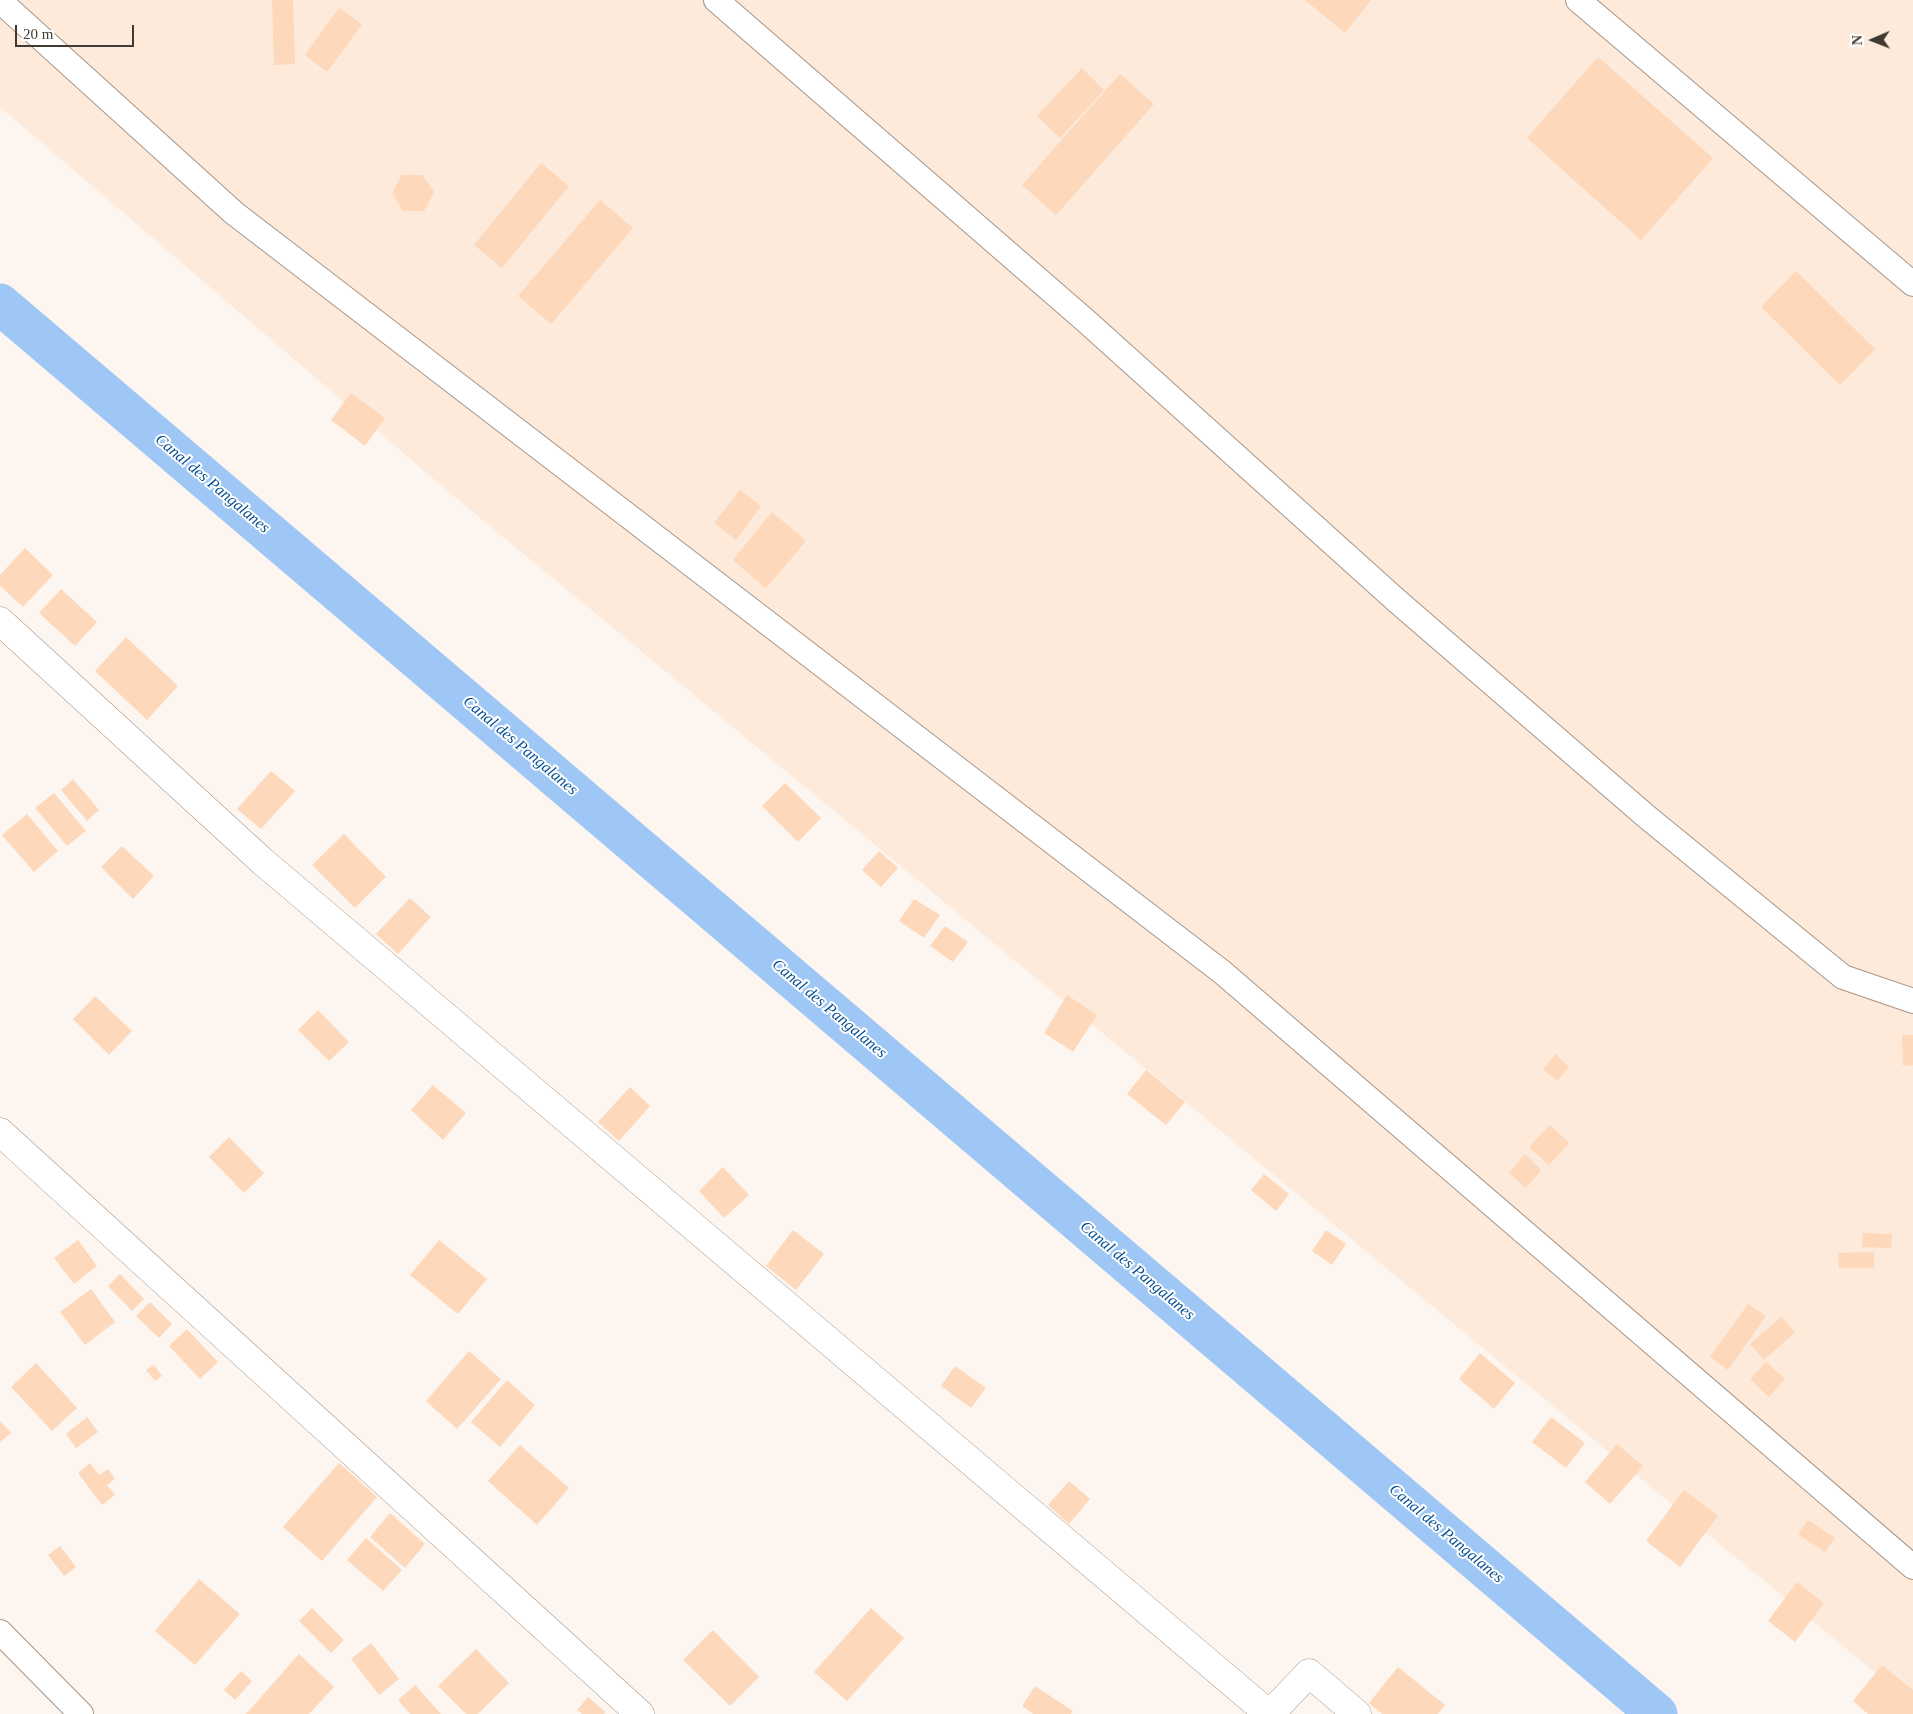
<!DOCTYPE html>
<style>
body{margin:0}
#map{position:relative;width:1913px;height:1714px;overflow:hidden;background:#fdf6f0;font-family:Georgia,serif}
canvas{display:block}
.north{position:absolute;left:1848px;top:15px;width:50px;height:50px;-webkit-text-stroke:4px #fff;paint-order:stroke;rotate:269deg;font-size:14px;font-weight:700;line-height:20px;text-align:center;color:#413a34}
.north::after{content:'';display:block;margin:auto;width:18px;height:22px;background:#413a34;clip-path:polygon(50% 0,100% 100%,50% 72%,0 100%)}
.scale{position:absolute;left:15px;top:25px;width:119px;height:22px;box-sizing:border-box;border:2px solid #413a34;border-top:0;padding-left:6px;font-size:15px;line-height:18px;white-space:nowrap;color:#413a34;-webkit-text-stroke:4px #fff;paint-order:stroke}
</style>
<div id="map">
<canvas width="1913" height="1714"></canvas>
<div class="north">N</div>
<div class="scale">20 m</div>
</div>
<script>
const g = document.querySelector('canvas').getContext('2d');
g.lineJoin = 'round';
function fill(path, color) { g.fillStyle = color; g.fill(path, 'evenodd'); }
const toPath = rows => new Path2D(rows.map(r => 'M' + r).join(''));
function strokePath(path, color, width, dash) { g.strokeStyle = color; g.lineWidth = width; g.lineCap = dash ? 'butt' : 'round'; g.setLineDash(dash || []); g.stroke(path); }
function label(font, color, halo, rows, align = 'center') {
  g.font = font + ' Georgia,serif'; g.lineWidth = 4; g.setLineDash([]); g.textBaseline = 'middle'; g.strokeStyle = halo; g.fillStyle = color; for (const [text, x, y, turn = 0] of rows) {
    g.save(); g.translate(x, y); g.rotate((+turn || 0) * Math.PI / 180); g.textAlign = isNaN(turn) ? turn : align; if (halo) g.strokeText(text, 0, 0); g.fillText(text, 0, 0); g.restore();
  }
}
const built = toPath([
 [0,0,1913,0,1913,1704,450,493,0,107]
]);
const canal = toPath([
 [0,304,1657,1714]
]);
const building = toPath([
 [272,0,293,0,295,64,274,65],
 [1305,0,1371,0,1345,33],
 [339,8,362,24,327,72,305,55],
 [1598,57,1713,158,1641,240,1527,138],
 [1082,68,1104,90,1060,138,1037,116],
 [1120,74,1154,104,1056,215,1022,185],
 [541,163,569,186,502,268,474,245],
 [402,175,422,175,434,192,424,211,403,211,392,193],
 [600,200,633,228,551,324,518,296],
 [1796,271,1875,349,1840,385,1761,307],
 [351,393,385,418,365,446,331,420],
 [740,490,761,506,736,540,714,523],
 [772,512,806,541,766,588,733,560],
 [25,548,53,575,23,607,0,586,0,575],
 [61,589,97,622,75,646,39,613],
 [126,637,178,686,147,720,95,671],
 [271,771,295,791,261,829,237,809],
 [73,779,99,810,87,821,61,790],
 [785,783,821,818,798,842,762,806],
 [54,793,86,831,67,846,35,808],
 [27,814,58,851,34,872,2,835],
 [344,834,386,877,355,908,312,865],
 [122,846,154,876,133,899,101,867],
 [879,851,898,868,881,887,862,870],
 [410,898,431,917,398,954,376,934],
 [914,899,940,915,924,938,899,921],
 [945,926,968,942,953,962,930,946],
 [1067,995,1097,1015,1073,1052,1044,1033],
 [95,996,132,1031,109,1055,73,1019],
 [318,1010,349,1042,329,1061,298,1030],
 [1902,1035,1913,1035,1913,1065,1903,1066],
 [1556,1054,1569,1067,1557,1081,1543,1069],
 [1146,1070,1185,1102,1166,1125,1127,1094],
 [433,1085,466,1113,443,1140,411,1110],
 [630,1087,650,1106,619,1141,598,1122],
 [1550,1125,1569,1143,1549,1165,1529,1147],
 [229,1137,264,1173,244,1193,209,1157],
 [1525,1154,1541,1170,1526,1188,1509,1173],
 [723,1167,749,1195,724,1218,699,1191],
 [1264,1174,1289,1194,1276,1211,1251,1190],
 [793,1230,824,1254,796,1290,766,1266],
 [1326,1230,1346,1244,1332,1265,1312,1251],
 [1863,1233,1892,1234,1891,1248,1862,1247],
 [78,1240,97,1266,74,1284,54,1258],
 [439,1240,487,1279,458,1314,410,1275],
 [1874,1252,1874,1268,1839,1268,1838,1253],
 [120,1274,144,1299,132,1311,108,1286],
 [91,1289,115,1322,85,1345,60,1312],
 [150,1302,172,1324,159,1338,136,1316],
 [1748,1304,1766,1316,1728,1370,1710,1357],
 [1781,1317,1795,1332,1764,1360,1750,1344],
 [187,1329,218,1362,200,1379,169,1346],
 [469,1351,501,1379,457,1429,426,1401],
 [1480,1353,1515,1383,1494,1409,1459,1379],
 [1766,1362,1785,1379,1769,1397,1750,1379],
 [36,1363,77,1408,52,1431,11,1387],
 [154,1365,162,1376,155,1381,146,1370],
 [955,1366,986,1388,971,1408,941,1386],
 [507,1380,535,1405,500,1447,471,1422],
 [87,1417,98,1432,76,1448,66,1434],
 [1551,1417,1585,1443,1566,1468,1532,1442],
 [0,1421,11,1433,0,1442],
 [1617,1444,1643,1466,1610,1504,1585,1482],
 [520,1445,569,1488,537,1525,488,1481],
 [90,1463,99,1475,108,1469,115,1479,107,1485,115,1495,102,1505,78,1473],
 [339,1463,377,1497,322,1561,283,1527],
 [1069,1481,1090,1499,1069,1524,1048,1505],
 [1684,1490,1718,1516,1680,1567,1646,1541],
 [390,1513,425,1544,405,1568,370,1537],
 [1808,1520,1835,1538,1825,1552,1798,1534],
 [366,1538,402,1570,383,1591,347,1560],
 [60,1546,76,1567,64,1576,48,1555],
 [199,1579,240,1614,195,1665,155,1631],
 [1797,1582,1824,1603,1795,1642,1768,1621],
 [312,1608,344,1640,331,1653,299,1621],
 [871,1608,904,1638,847,1701,814,1672],
 [713,1630,759,1677,730,1706,683,1660],
 [371,1643,399,1679,379,1695,351,1659],
 [476,1649,509,1683,478,1714,466,1714,438,1686],
 [299,1654,334,1687,309,1714,246,1714],
 [1882,1665,1913,1690,1913,1714,1868,1714,1853,1701],
 [1398,1667,1445,1705,1438,1714,1382,1714,1369,1703],
 [241,1671,252,1681,235,1700,224,1690],
 [415,1685,441,1714,410,1714,398,1700],
 [1035,1686,1073,1711,1071,1714,1033,1714,1022,1706],
 [588,1697,606,1712,604,1714,582,1714,577,1710]
]);
const service = toPath([
 [716,0,1086,321,1397,601,1647,817,1843,977,1913,1001],
 [1578,0,1913,284],
 [0,1,234,213,1222,972,1913,1567],
 [0,1632,81,1714]
]);
const minor = toPath([
 [0,621,262,861,1269,1714],
 [0,1132,640,1714],
 [1270,1714,1309,1673,1357,1714]
]);
const waterNames = [
 ["Canal des Pangalanes",212,484,40],
 ["Canal des Pangalanes",520,746,40],
 ["Canal des Pangalanes",829,1009,40],
 ["Canal des Pangalanes",1137,1271,40],
 ["Canal des Pangalanes",1446,1534,40]
];
fill(built, '#fdeada');
strokePath(canal, '#9fc7f5', 41);
fill(building, '#fed8ba');
strokePath(service, '#a69588', 26);
strokePath(minor, '#a69588', 29);
strokePath(service, '#fff', 24);
strokePath(minor, '#fff', 28);
label('italic 16px', '#044f92', '#fff', waterNames);
</script>
